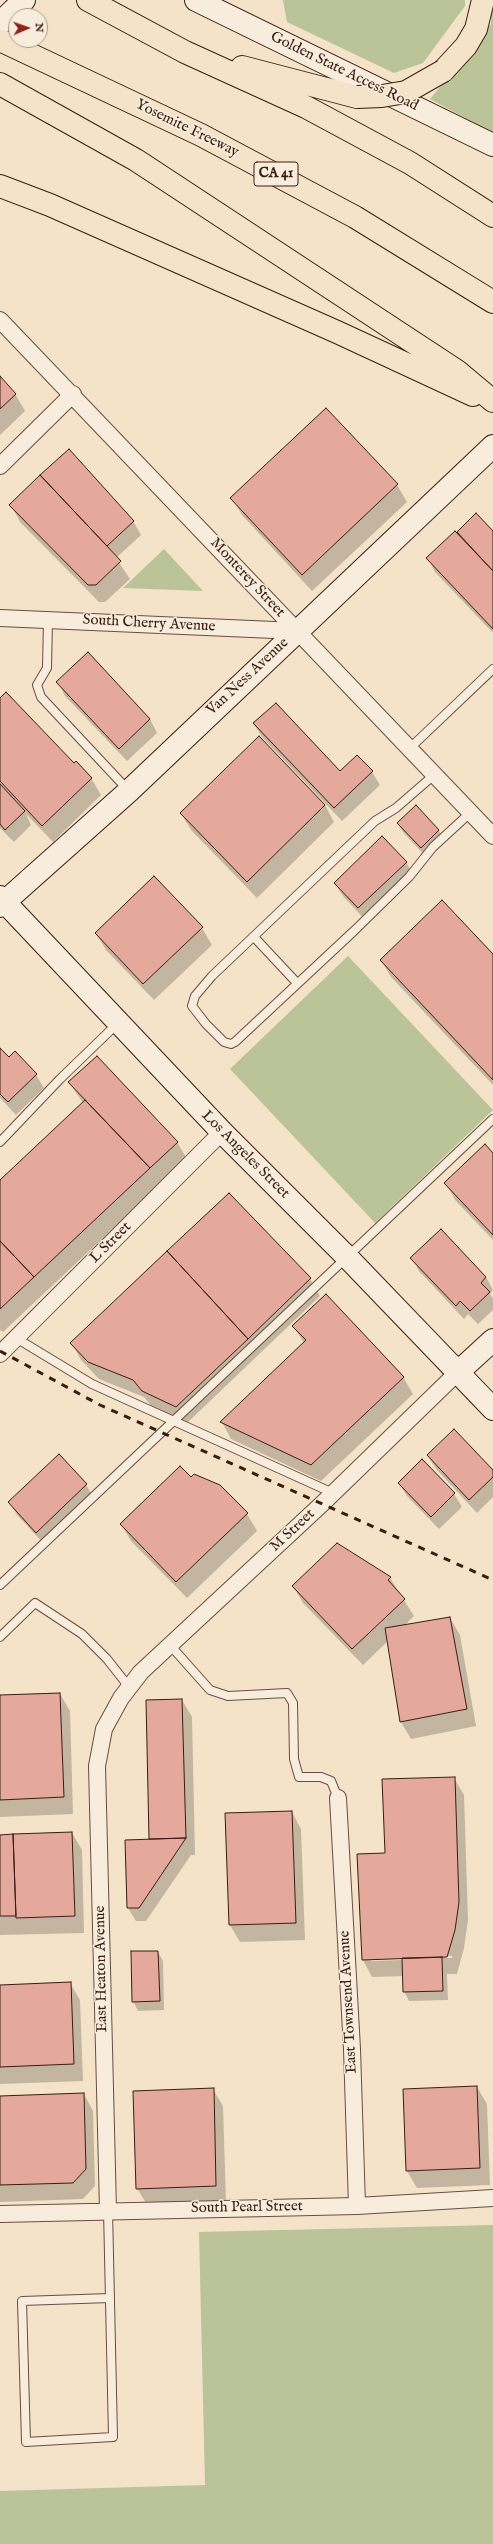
<!DOCTYPE html>
<style>
body{margin:0}
#map{position:relative;width:493px;height:2544px;overflow:hidden;background:#f4e3c9;font-family:"IM FELL English",serif}
canvas{display:block}
.north{position:absolute;left:8px;top:8px;width:40px;height:40px;box-sizing:border-box;background:#f8eddc;border:1px solid #ac9a8b;border-radius:50%;rotate:88deg;font-size:11px;font-weight:700;line-height:16px;text-align:center;color:#3a1d12}
.north::after{content:'';display:block;margin:auto;width:14px;height:18px;background:#8f2418;clip-path:polygon(50% 0,100% 100%,50% 72%,0 100%)}
</style>
<div id="map">
<canvas width="493" height="2544"></canvas>
<div class="north">N</div>
</div>
<script>
const g = document.querySelector('canvas').getContext('2d');
g.lineJoin = 'round';
function fill(path, color) { g.fillStyle = color; g.fill(path, 'evenodd'); }
const toPath = rows => new Path2D(rows.map(r => 'M' + r).join(''));
function strokePath(path, color, width, dash) { g.strokeStyle = color; g.lineWidth = width; g.lineCap = dash ? 'butt' : 'round'; g.setLineDash(dash || []); g.stroke(path); }
function label(font, color, halo, rows, align = 'center') {
  g.font = font + ' "IM FELL English",serif'; g.lineWidth = 3; g.setLineDash([]); g.textBaseline = 'middle'; g.strokeStyle = halo; g.fillStyle = color; for (const [text, x, y, turn = 0] of rows) {
    g.save(); g.translate(x, y); g.rotate((+turn || 0) * Math.PI / 180); g.textAlign = isNaN(turn) ? turn : align; if (halo) g.strokeText(text, 0, 0); g.fillText(text, 0, 0); g.restore();
  }
}
const green = toPath([
 [283,0,465,0,465,6,423,63,394,73,287,22],
 [491,0,493,0,493,133,430,99,491,24],
 [164,549,203,591,123,588],
 [348,956,493,1110,375,1223,230,1069],
 [493,2225,493,2544,0,2544,0,2491,205,2485,199,2232]
]);
const shadow = toPath([
 [0,378,15,394,25,411,0,435],
 [326,409,397,485,407,502,312,591,242,515,232,498],
 [69,450,133,521,141,535,116,558,130,579,105,602,99,602,20,522,11,505],
 [476,514,493,533,493,633,435,572,428,558],
 [88,654,150,719,157,733,127,761,65,696,58,682],
 [0,699,91,778,101,795,53,842,26,814,31,825,14,842,0,828],
 [254,724,340,772,372,772,380,785,342,821,262,737],
 [259,737,325,805,334,822,257,898,191,830,181,813],
 [416,806,439,831,444,840,426,857,403,832,398,823],
 [406,862,414,876,366,921,343,896,335,883],
 [202,928,212,945,154,1000,106,950,96,933],
 [493,955,493,1085,391,977,381,960],
 [0,1049,9,1059,36,1075,44,1088,16,1115,0,1098],
 [69,1082,177,1142,187,1159,3,1332,0,1330,0,1181,83,1103],
 [493,1154,493,1240,455,1200,446,1183],
 [412,1258,486,1277,493,1290,490,1294,493,1299,493,1310,478,1324,468,1314,464,1319,419,1271],
 [310,1279,320,1296,186,1424,153,1408,144,1397,99,1379,81,1360,72,1343],
 [293,1326,403,1377,413,1394,321,1481,231,1439,222,1422,304,1343],
 [59,1455,86,1485,94,1498,45,1545,17,1515,9,1502],
 [428,1456,493,1472,493,1497,477,1513,436,1469],
 [422,1460,454,1494,462,1507,439,1529,407,1496,399,1483],
 [191,1479,247,1514,257,1531,187,1598,131,1541,121,1524],
 [390,1578,414,1616,404,1626,450,1618,460,1635,476,1726,411,1739,401,1722,388,1641,363,1665,303,1603,293,1586],
 [60,1694,70,1711,73,1814,0,1817,0,1696],
 [182,1700,192,1717,195,1855,191,1855,146,1921,136,1921,128,1908,151,1840],
 [454,1778,464,1795,468,1920,464,1948,457,1974,447,1974,448,2000,409,2001,404,1991,404,1976,372,1977,363,1960,386,1854],
 [441,1956,452,1956,452,1958,441,1958],
 [403,1958,403,1960,371,1961,371,1959],
 [292,1812,301,1829,305,1940,240,1942,230,1925],
 [72,1833,82,1850,84,1933,0,1935,0,1835],
 [158,1952,163,1961,164,2010,138,2011,133,2001],
 [70,1983,80,2000,83,2081,0,2084,0,1986],
 [477,2087,487,2104,490,2185,417,2188,407,2171],
 [213,2089,223,2106,226,2203,147,2205,137,2188],
 [84,2094,93,2111,95,2186,83,2199,0,2202,0,2097]
]);
const building = toPath([
 [0,376,16,394,0,409,0,376],
 [326,408,398,484,302,575,230,498,326,408],
 [69,449,134,521,107,546,40,475,69,449],
 [40,475,121,561,96,585,88,585,9,505,40,475],
 [476,513,493,531,493,571,457,532,476,513],
 [455,531,493,571,493,629,426,558,455,531],
 [88,652,150,719,119,749,56,682,88,652],
 [6,692,74,763,76,761,92,778,42,826,0,781,0,698,6,692],
 [276,703,340,771,357,755,373,771,334,808,253,723,276,703],
 [259,736,325,805,247,882,180,813,259,736],
 [0,784,25,811,5,830,0,824,0,784],
 [416,805,439,830,421,848,397,823,416,805],
 [382,836,407,862,358,908,334,883,382,836],
 [154,876,203,927,143,984,95,933,154,876],
 [442,900,493,954,493,1080,380,960,442,900],
 [0,1048,9,1057,15,1051,37,1074,8,1102,0,1094,0,1048],
 [97,1056,178,1142,150,1168,68,1082,97,1056],
 [85,1100,150,1168,34,1277,0,1241,0,1180,85,1100],
 [485,1144,493,1153,493,1235,444,1183,485,1144],
 [229,1193,311,1278,248,1339,167,1251,229,1193],
 [441,1229,486,1277,481,1283,490,1292,470,1311,460,1301,456,1306,410,1258,441,1229],
 [0,1241,34,1277,0,1309,0,1241],
 [167,1251,248,1339,176,1407,142,1391,133,1380,88,1362,70,1343,167,1251],
 [326,1294,404,1377,311,1465,220,1422,306,1340,292,1326,326,1294],
 [454,1429,493,1470,493,1477,469,1500,427,1455,454,1429],
 [59,1454,87,1484,36,1533,8,1502,59,1454],
 [422,1459,455,1493,431,1517,398,1483,422,1459],
 [180,1466,191,1477,194,1474,220,1485,248,1513,176,1582,120,1524,180,1466],
 [337,1543,391,1577,388,1580,405,1599,352,1649,292,1586,337,1543],
 [450,1617,467,1709,400,1722,385,1628,450,1617],
 [60,1693,64,1797,0,1800,0,1695,60,1693],
 [182,1699,186,1838,149,1839,146,1700,182,1699],
 [455,1777,459,1902,455,1930,447,1957,362,1960,357,1854,385,1853,382,1779,455,1777],
 [292,1811,296,1923,229,1925,225,1813,292,1811],
 [72,1832,75,1916,16,1918,13,1834,72,1832],
 [13,1834,16,1916,0,1916,0,1835,13,1834],
 [186,1838,139,1908,127,1908,125,1840,186,1838],
 [131,1951,158,1951,160,2001,132,2002,131,1951],
 [442,1957,443,1991,403,1992,402,1958,442,1957],
 [71,1982,74,2064,0,2067,0,1985,71,1982],
 [477,2086,480,2168,406,2171,403,2089,477,2086],
 [214,2088,216,2186,136,2189,133,2091,214,2088],
 [84,2093,86,2169,73,2183,0,2185,0,2096,84,2093]
]);
const lane = toPath([
 [48,619,47,668,37,685,41,697,128,790],
 [410,748,493,669],
 [434,775,396,808,375,821,212,976,195,996,192,1006,206,1024,224,1042,231,1044,235,1042,355,930,409,877,433,847,471,812],
 [254,937,297,983],
 [0,1142,60,1079,118,1023],
 [16,1338,92,1384,333,1493],
 [0,1585,493,1119],
 [0,1637,35,1603,82,1634,107,1659,129,1687],
 [170,1645,210,1690,228,1696,287,1693,293,1703,294,1759,299,1777,321,1777,331,1781,338,1798],
 [108,2210,113,2437,26,2442,22,2301,110,2298]
]);
const street = toPath([
 [0,320,493,836],
 [0,466,73,394],
 [0,618,297,631],
 [0,1354,222,1132],
 [338,1798,352,2049,357,2206],
 [108,2210,97,1766,104,1729,121,1698,141,1672,323,1503,457,1373],
 [0,2214,357,2206,493,2198]
]);
const secondary = toPath([
 [196,0,493,145],
 [0,23,24,0],
 [0,897,222,1132,347,1257,493,1409],
 [0,906,129,791,493,446],
 [457,1373,493,1340]
]);
const highway = toPath([
 [88,0,185,52,306,107,410,163,493,216],
 [0,40,201,135,355,217,493,302],
 [242,67,357,97],
 [443,71,466,46,476,29,483,0],
 [0,84,136,160,457,371,493,401],
 [0,186,50,205,337,332,473,395]
]);
const rail = toPath([
 [0,1351,100,1405,493,1580]
]);
const highwayBridge = toPath([
 [357,97,382,96,406,92,443,71]
]);
const shields = [
 [276,174,44]
];
const shieldNames = [
 ["CA 41",276,174]
];
const streetNames = [
 ["Golden State Access Road",344,72,26],
 ["Yosemite Freeway",187,129,26],
 ["Monterey Street",247,578,47],
 ["South Cherry Avenue",149,624,3],
 ["Van Ness Avenue",248,677,-43],
 ["Los Angeles Street",245,1155,45],
 ["L Street",111,1243,-45],
 ["M Street",293,1531,-43],
 ["East Heaton Avenue",102,1969,-91],
 ["East Townsend Avenue",349,2002,-93],
 ["South Pearl Street",247,2208,-1]
];
fill(green, '#bac498');
fill(shadow, '#0003');
fill(building, '#e4a89c');
strokePath(building, '#3a1d12', 1);
strokePath(lane, '#684e40', 10);
strokePath(street, '#684e40', 18);
strokePath(secondary, '#3a1d12', 24);
strokePath(highway, '#3a1d12', 24);
strokePath(lane, '#f8eddc', 8);
strokePath(street, '#f8eddc', 16);
strokePath(secondary, '#f8eddc', 22);
strokePath(highway, '#f4e3c9', 22);
strokePath(rail, '#3a1d12', 3, [7, 7]);
strokePath(highwayBridge, '#3a1d12', 24, []);
strokePath(highwayBridge, '#f4e3c9', 22);
for (const [x, y, w] of shields) { const box = new Path2D(); box.roundRect(x - w / 2, y - 12, w, 24, 3); g.fillStyle = '#f8eddc'; g.fill(box); strokePath(box, '#3a1d12', 1); }
label('bold 14px', '#3a1d12', null, shieldNames);
label('15px', '#3a1d12', '#f8eddc', streetNames);
</script>
